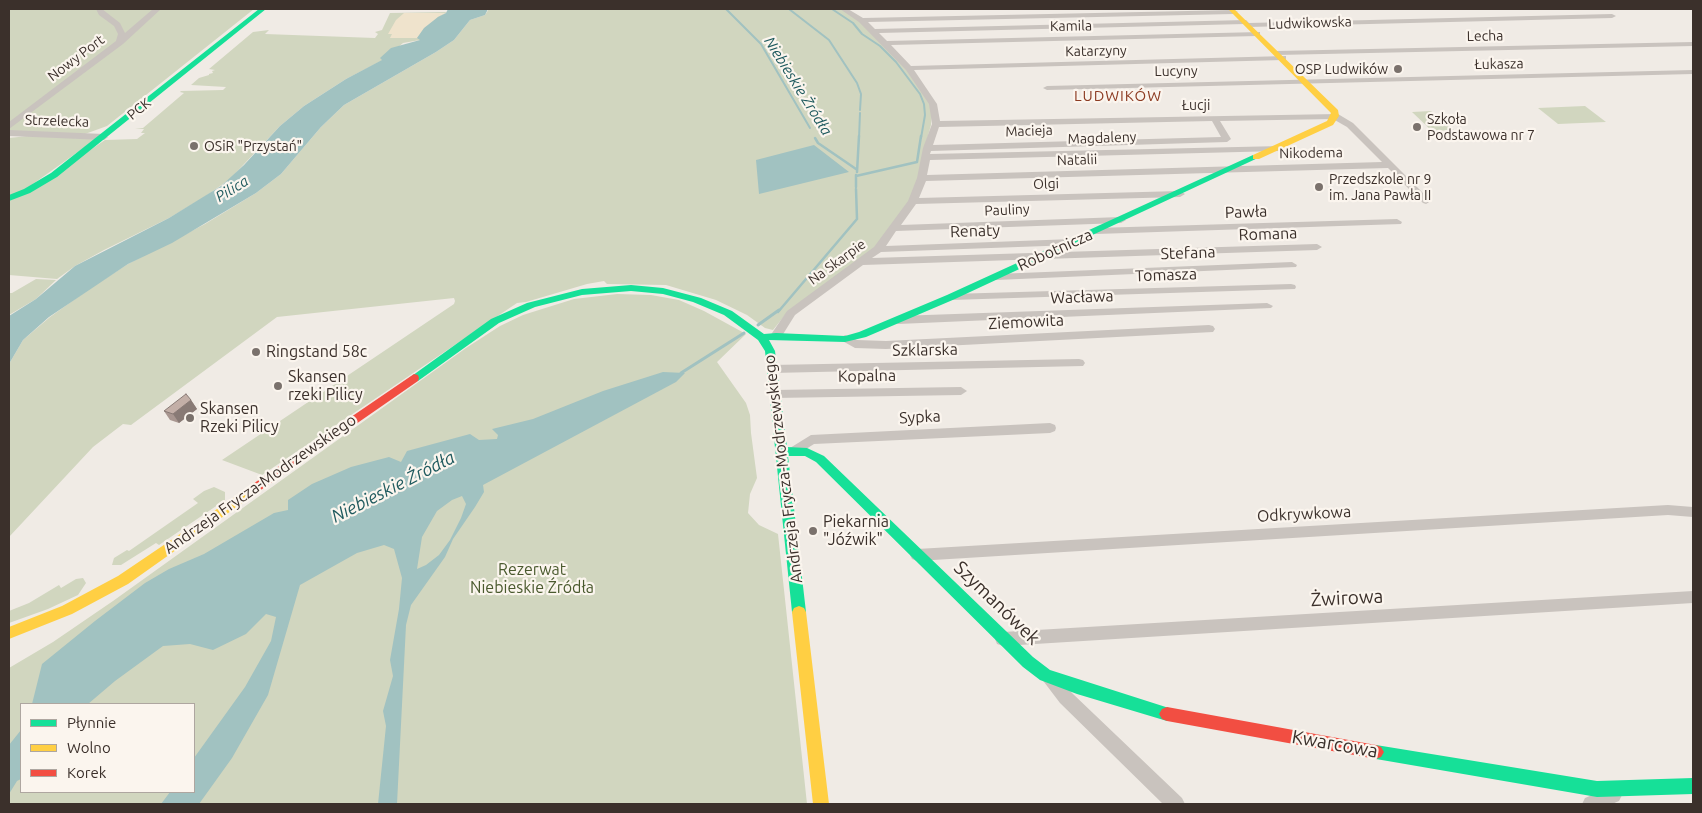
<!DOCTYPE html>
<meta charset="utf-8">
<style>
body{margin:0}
#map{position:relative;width:1702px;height:813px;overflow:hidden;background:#f0ebe5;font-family:Ubuntu,sans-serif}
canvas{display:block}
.frame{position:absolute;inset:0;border:10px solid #3b302b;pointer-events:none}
.legend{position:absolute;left:20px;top:703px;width:175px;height:90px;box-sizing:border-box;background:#fbf5ee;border:1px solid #aea6a0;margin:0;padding:6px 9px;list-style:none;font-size:15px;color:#3b302b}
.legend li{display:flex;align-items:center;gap:10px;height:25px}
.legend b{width:25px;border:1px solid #aea6a0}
</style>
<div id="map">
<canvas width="1702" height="813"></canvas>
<div class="frame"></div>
<ul class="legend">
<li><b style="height:6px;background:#16e098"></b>Płynnie</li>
<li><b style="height:6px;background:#ffcf43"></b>Wolno</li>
<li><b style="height:6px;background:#f24e42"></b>Korek</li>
</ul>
</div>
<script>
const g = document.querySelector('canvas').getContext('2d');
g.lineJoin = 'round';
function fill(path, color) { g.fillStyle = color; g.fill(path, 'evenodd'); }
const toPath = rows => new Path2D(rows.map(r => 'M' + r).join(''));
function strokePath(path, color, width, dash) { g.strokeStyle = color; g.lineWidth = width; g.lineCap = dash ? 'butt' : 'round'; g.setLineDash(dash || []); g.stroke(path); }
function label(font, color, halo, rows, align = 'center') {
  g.font = font + ' Ubuntu,sans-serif'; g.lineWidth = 4.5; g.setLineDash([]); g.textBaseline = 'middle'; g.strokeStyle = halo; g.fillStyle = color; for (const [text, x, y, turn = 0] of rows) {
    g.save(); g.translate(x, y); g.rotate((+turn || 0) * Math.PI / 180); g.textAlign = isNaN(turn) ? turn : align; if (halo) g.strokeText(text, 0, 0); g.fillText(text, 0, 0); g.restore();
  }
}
const green = toPath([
 [9,9,254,9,107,126,85,134,9,131],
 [489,9,841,9,854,15,908,69,929,100,932,110,931,125,922,157,919,179,910,202,875,249,785,315,773,330,765,328,747,315,716,300,666,285,607,284,604,281,587,284,526,302,517,303,262,475,222,460,454,304,455,301,454,298,277,317,131,425,123,424,93,447,9,537,9,364,23,340,50,317,89,289,128,264,205,224,256,193,281,174,321,127,344,105,436,52,454,40,470,20,485,15],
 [447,12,424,28,420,40,403,43,383,60,346,79,304,106,280,126,230,179,203,198,169,218,104,250,75,266,57,279,9,275,9,200,28,192,105,140,137,139,145,133,141,133,144,129,135,129,143,128,184,93,180,92,181,91,223,90,226,87,191,85,199,78,209,75,209,74,213,73,212,71,215,70,209,69,253,32,269,30,265,34,375,38,378,34,375,32,382,30,390,13],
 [1585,106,1606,122,1558,124,1538,108],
 [1431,111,1449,127,1454,130,1432,131,1412,112],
 [28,136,96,139,23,191,9,197,9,138],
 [36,279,56,280,36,299,9,315,9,293,12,293],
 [617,294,651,295,679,300,704,311,746,334,717,362,746,403,750,415,751,433,757,478,750,494,748,513,759,525,778,534,807,804,9,804,9,668,53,642,113,601,466,348,500,326,523,315,574,299],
 [21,704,194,704,194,792,21,792],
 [214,487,225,492,225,500,159,545,156,543,121,565,112,565,114,558,127,550,129,551,198,503,193,499,204,491],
 [83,578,86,583,78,595,48,609,9,623,9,611,29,603,59,585,61,588,76,579]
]);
const sand = toPath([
 [404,13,446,13,438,17,417,38,390,38,392,34,388,34,396,20]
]);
const water = toPath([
 [448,9,488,9,485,15,470,20,454,40,436,52,344,105,321,127,281,174,256,193,172,243,128,264,49,317,23,340,9,364,9,316,36,299,75,266,169,218,221,186,244,165,280,126,304,106,346,79,382,60,380,58,391,48,420,40,417,38,424,28,438,17,446,13],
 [814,145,849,172,759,194,756,160],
 [663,372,685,373,676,382,483,485,484,492,475,507,453,539,445,557,411,605,406,625,397,804,378,804,386,726,383,711,393,676,390,660,399,609,402,578,394,549,384,545,357,553,300,585,268,695,232,758,199,804,161,804,170,792,194,792,194,758,245,687,271,641,276,617,266,614,246,634,213,650,190,644,163,646,115,681,88,704,32,704,42,664,95,621,145,583,169,569,204,554,274,513,288,510,288,500,312,484,351,467,389,457,401,462,407,451,470,434,479,440,497,439,498,435,492,429,533,419,603,391],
 [462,496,466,504,461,518,450,540,439,555,426,565,417,569,422,537,437,511,452,500],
 [21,730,21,779,17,781,9,794,9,745]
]);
const streamFar2 = toPath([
 [726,9,761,44,810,128],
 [789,9,829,40,857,83,861,94,860,110],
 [832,9,853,23,862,34,880,46,896,62,920,94,924,104,925,115,921,138],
 [859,138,860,113]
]);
const streamFar1 = toPath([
 [815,138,818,143,856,169],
 [857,172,859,136],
 [856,175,856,187],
 [856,176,917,162,921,136],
 [778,312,857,219,856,189]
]);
const stream = toPath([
 [758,325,779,310],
 [681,373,744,333]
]);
const street = toPath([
 [96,9,102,9,120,23,125,33,153,9,161,9,123,44,9,129,9,122,116,41,118,34,114,26,99,15,96,9],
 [840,9,848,9,863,18,1234,10,1238,12,1234,14,868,22,875,29,1246,20,1249,23,1612,14,1616,16,1612,18,1248,27,1245,24,879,33,887,41,1260,32,1260,36,1257,36,891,45,911,66,1286,56,1286,60,1283,60,914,70,937,104,940,121,1338,114,1353,123,1431,201,1426,204,1423,203,1388,168,926,181,919,198,1180,191,1185,194,1180,197,916,204,901,225,1121,217,1126,220,1121,223,896,231,886,246,1073,239,1078,242,1073,245,881,252,872,258,1317,244,1322,247,1317,250,863,265,795,315,780,339,776,340,770,336,787,311,874,247,908,201,917,178,923,148,932,124,929,104,906,70,859,22,840,9],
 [1333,119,1347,127,1382,162,927,175,930,160,1279,151,1282,150,1282,146,930,154,931,151,1227,142,1231,139,1220,121,1333,119],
 [1212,121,1221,137,933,145,939,127,1212,121],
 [1693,42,1693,46,1277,55,1273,53,1277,51,1693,42],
 [1693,70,1693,74,1047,90,1043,88,1047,86,1693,70],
 [9,130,104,134,108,137,104,140,9,136,9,130],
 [1397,219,1402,222,1401,224,1096,234,1091,231,1096,228,1397,219],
 [1292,262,1297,265,1296,267,996,280,991,277,996,274,1292,262],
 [1291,284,1295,285,1296,287,1295,289,951,300,946,297,951,294,1291,284],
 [1267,303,1273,306,1271,308,898,324,892,320,898,316,1267,303],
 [1209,325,1213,326,1215,329,1213,332,886,349,855,348,839,339,845,335,857,340,886,341,1209,325],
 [1079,359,1083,360,1085,363,1083,366,772,373,766,369,772,365,1079,359],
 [961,387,967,391,961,395,774,398,768,394,774,390,961,387],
 [1050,423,1055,425,1056,428,1055,431,1050,433,814,444,795,456,790,454,788,451,790,448,811,435,1050,423],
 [1668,505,1693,507,1693,517,1668,515,917,561,912,559,910,555,912,551,917,549,1668,505],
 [1693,591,1693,603,1003,646,997,644,995,639,997,634,1003,632,1693,591],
 [1049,671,1055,673,1072,693,1182,798,1185,804,1163,804,1060,703,1041,678,1043,673,1049,671],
 [1613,786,1619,789,1622,795,1619,801,1612,804,1582,804,1585,798,1613,786]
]);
const fast = toPath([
 [259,9,266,9,57,177,30,193,9,201,9,195,24,189,51,173,259,9],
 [1253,155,1260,157,955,299,866,337,845,342,769,340,775,351,787,447,807,448,824,456,1033,657,1050,670,1172,709,1175,714,1172,719,1167,721,1077,694,1040,680,1023,667,816,462,805,456,788,456,806,612,804,616,799,618,794,616,792,612,765,351,758,340,724,315,693,302,663,294,631,291,582,295,535,307,499,323,418,381,410,381,409,378,491,319,527,303,582,289,631,285,663,288,701,298,732,311,764,334,776,333,845,336,859,332,947,295,1253,155],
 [1376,745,1597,781,1693,778,1693,794,1597,797,1376,759,1371,757,1368,752,1371,747,1376,745]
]);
const slow = toPath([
 [1228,9,1234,9,1338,110,1339,116,1333,125,1259,159,1253,159,1253,155,1327,121,1331,113,1228,9],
 [251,486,255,488,257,491,255,494,128,584,72,614,9,639,9,627,62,606,118,576,251,486],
 [799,606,804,608,806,612,829,804,813,804,792,612,794,608,799,606]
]);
const jam = toPath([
 [414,374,418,375,419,378,418,381,255,494,247,494,245,491,247,488,414,374],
 [1167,707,1376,745,1381,747,1384,752,1381,757,1376,759,1167,721,1162,719,1159,714,1162,709,1167,707]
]);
const wall = toPath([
 [191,400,197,409,179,423,170,420,164,411]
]);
const shadedWall = toPath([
 [191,400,197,409,179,423,173,414]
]);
const building = toPath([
 [186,394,191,400,173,414,164,411,186,394]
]);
const markers = [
 [1398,69,5,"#7a716c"],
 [1417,127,5,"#7a716c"],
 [194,146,5,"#7a716c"],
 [1319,187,5,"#7a716c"],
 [256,352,5,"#7a716c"],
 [278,386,5,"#7a716c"],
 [190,418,5,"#7a716c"],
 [813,531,5,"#7a716c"]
];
const farStreetnames = [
 ["Ludwikowska",1310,23,-2],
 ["Kamila",1071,26,-1],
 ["Lecha",1485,36,-1],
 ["Katarzyny",1096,51,-1],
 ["Nowy Port",76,58,-37],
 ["Łukasza",1499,64,-1],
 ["Lucyny",1176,71,-1],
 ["Łucji",1196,105],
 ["PCK",139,109,-39],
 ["Strzelecka",57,121,2],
 ["Macieja",1029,131,-2],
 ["Magdaleny",1102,138,-2],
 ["Nikodema",1311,153,-1],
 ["Natalii",1077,160,-2],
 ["Olgi",1046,184,-2],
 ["Pauliny",1007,210,-2],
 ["Na Skarpie",837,262,-36]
];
const farPoinames = [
 ["OSP Ludwików",1388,69,"right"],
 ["Szkoła",1427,119],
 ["Podstawowa nr 7",1427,135],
 ["OSiR \"Przystań\"",204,146],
 ["Przedszkole nr 9",1329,179],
 ["im. Jana Pawła II",1329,195]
];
const farWaternames = [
 ["Niebieskie Żródła",798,86,58],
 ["Pilica",232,189,-32]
];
const farNeighbourhoodnames = [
 ["LUDWIKÓW",1118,96]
];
const streetNames = [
 ["Pawła",1246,212,-2],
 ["Renaty",975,231,-2],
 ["Romana",1268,234,-2],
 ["Robotnicza",1055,250,-24],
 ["Stefana",1188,253,-2],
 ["Tomasza",1166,275,-2],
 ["Wacława",1082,297,-2],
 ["Ziemowita",1026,322,-3],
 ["Szklarska",925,350,-1],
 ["Kopalna",867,376,-1],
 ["Sypka",920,417,-3],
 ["Andrzeja Frycza-Modrzewskiego",783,469,-97],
 ["Andrzeja Frycza-Modrzewskiego",260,484,-35],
 ["Odkrywkowa",1304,514,-3]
];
const poiNames = [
 ["Ringstand 58c",266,352],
 ["Skansen",288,377],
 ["rzeki Pilicy",288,395],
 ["Skansen",200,409],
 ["Rzeki Pilicy",200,427],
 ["Piekarnia",823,522],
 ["\"Jóźwik\"",823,540]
];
const parkNames = [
 ["Rezerwat",532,570],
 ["Niebieskie Źródła",532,588]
];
const waterNames = [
 ["Niebieskie Źródła",393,487,-27]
];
const nearStreetnames = [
 ["Żwirowa",1347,598,-3],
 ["Szymanówek",997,603,44],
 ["Kwarcowa",1335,744,10]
];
fill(green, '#d1d6bf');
fill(sand, '#efe3cc');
fill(water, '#a1c2c1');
strokePath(streamFar2, '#a1c2c1', 2);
strokePath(streamFar1, '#a1c2c1', 2.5);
strokePath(stream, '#a1c2c1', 3);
fill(street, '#c9c3be');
fill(fast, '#16e098');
fill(slow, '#ffcf43');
fill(jam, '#f24e42');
fill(wall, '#a89690');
fill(shadedWall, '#887a75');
fill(building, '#c3afa7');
strokePath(building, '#887a75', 1);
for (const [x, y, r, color] of markers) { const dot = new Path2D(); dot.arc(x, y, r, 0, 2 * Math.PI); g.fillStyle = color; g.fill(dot); strokePath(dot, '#fbf5ee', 2); }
label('14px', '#3b302b', '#fbf5ee', farStreetnames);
label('14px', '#3b302b', '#fbf5ee', farPoinames, 'left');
label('italic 15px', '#1f5a5e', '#fbf5ee', farWaternames);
g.letterSpacing = '1px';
label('15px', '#8c3b22', '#fbf5ee', farNeighbourhoodnames);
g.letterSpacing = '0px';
label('16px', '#3b302b', '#fbf5ee', streetNames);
label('16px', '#3b302b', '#fbf5ee', poiNames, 'left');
label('16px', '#4a5a2e', '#fbf5ee', parkNames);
label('italic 18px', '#1f5a5e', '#fbf5ee', waterNames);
label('19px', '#3b302b', '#fbf5ee', nearStreetnames);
</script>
